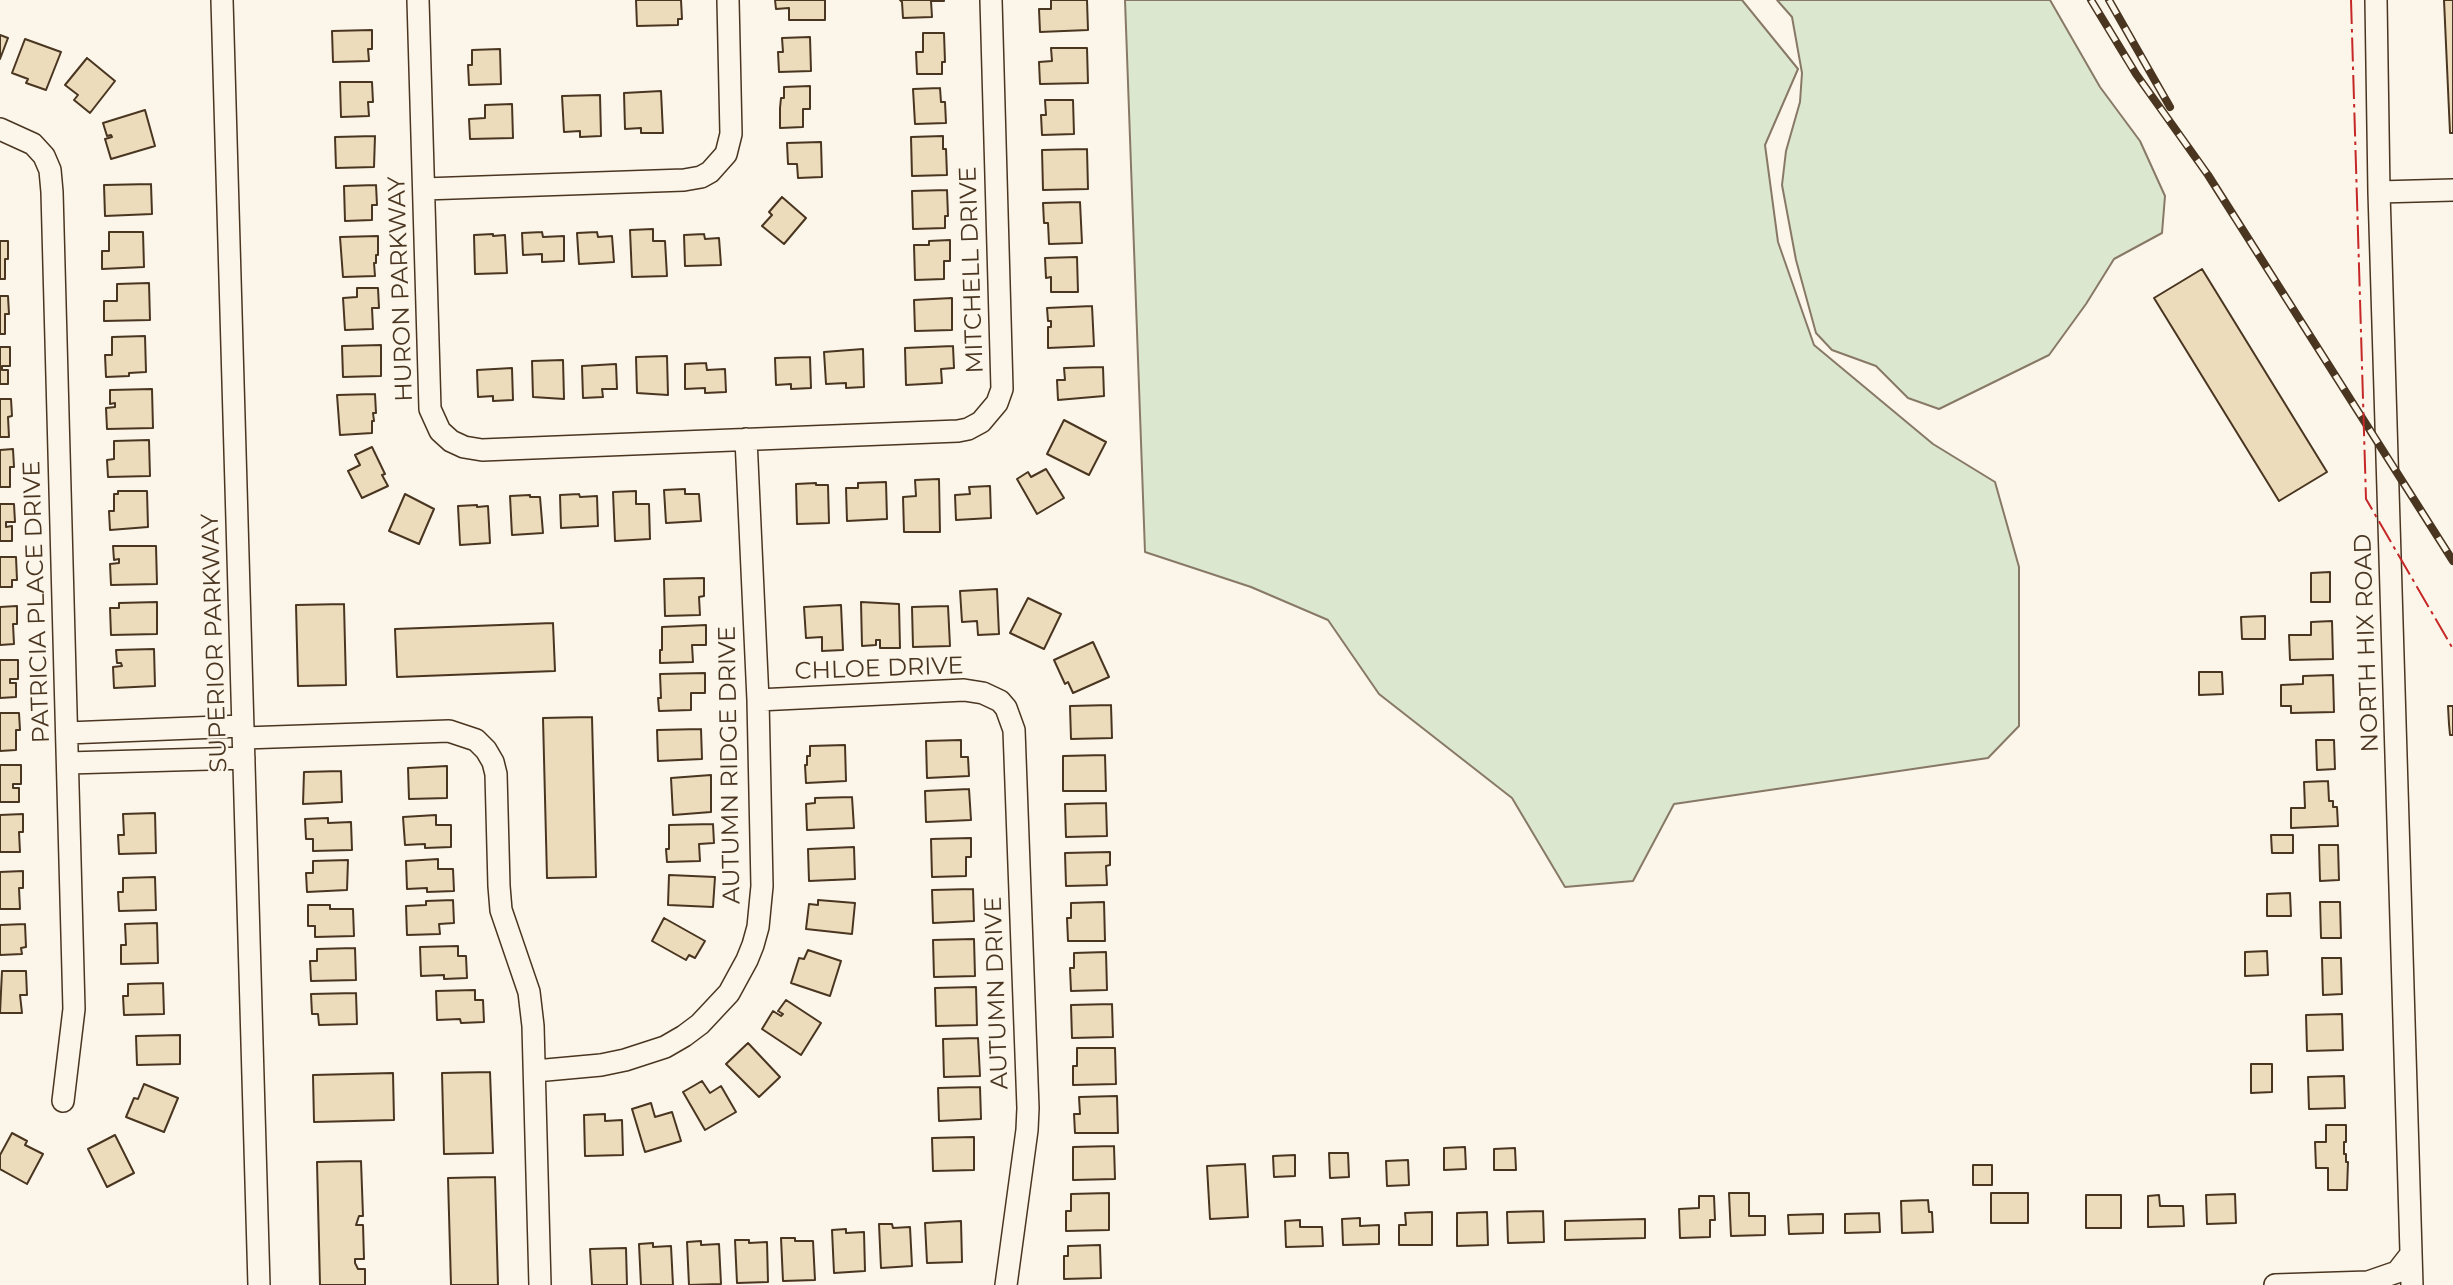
<!DOCTYPE html>
<style>
body{margin:0}
canvas{display:block;background:#fbf6e9}
</style>
<canvas width="2453" height="1285"></canvas>
<script>
const g = document.querySelector('canvas').getContext('2d');
g.lineJoin = 'round';
function fill(path, color) { g.fillStyle = color; g.fill(path, 'evenodd'); }
const toPath = rows => new Path2D(rows.map(r => 'M' + r).join(''));
function strokePath(path, color, width, dash) { g.strokeStyle = color; g.lineWidth = width; g.lineCap = dash ? 'butt' : 'round'; g.setLineDash(dash || []); g.stroke(path); }
function label(font, color, halo, rows, align = 'center') {
  g.font = font + ' Montserrat,sans-serif'; g.lineWidth = 5; g.setLineDash([]); g.textBaseline = 'middle'; g.strokeStyle = halo; g.fillStyle = color; for (const [text, x, y, turn = 0] of rows) {
    g.save(); g.translate(x, y); g.rotate((+turn || 0) * Math.PI / 180); g.textAlign = isNaN(turn) ? turn : align; if (halo) g.strokeText(text, 0, 0); g.fillText(text, 0, 0); g.restore();
  }
}
const green = toPath([
 [1125,0,1742,0,1798,69,1765,145,1778,242,1814,345,1933,444,1995,482,2019,567,2019,726,1988,758,1674,804,1633,881,1565,887,1512,798,1379,694,1328,620,1251,587,1145,552,1125,0],
 [1777,0,2050,0,2100,87,2140,141,2165,196,2162,233,2114,259,2086,304,2049,355,1939,409,1908,398,1876,366,1832,350,1816,333,1796,260,1782,185,1786,151,1800,102,1802,73,1792,17,1777,0]
]);
const building = toPath([
 [636,0,681,0,682,19,678,19,678,25,637,26,636,0],
 [775,0,825,0,825,20,789,20,789,8,776,9,775,0],
 [900,0,944,0,944,1,931,1,932,17,903,18,902,2,900,0],
 [1051,0,1087,0,1088,30,1040,32,1039,9,1051,9,1051,0],
 [2444,0,2453,0,2453,133,2450,133,2444,0],
 [372,30,372,49,368,49,369,61,333,62,332,31,372,30],
 [923,33,944,33,945,62,942,62,942,74,917,74,916,52,923,52,923,33],
 [0,35,8,38,0,59,0,35],
 [810,37,811,71,779,72,778,52,783,52,782,38,810,37],
 [25,39,61,52,46,90,26,83,28,79,12,73,25,39],
 [1051,48,1087,48,1088,83,1040,84,1039,62,1052,61,1051,48],
 [500,49,501,84,469,85,468,65,472,65,472,50,500,49],
 [87,58,115,81,90,113,74,100,78,95,65,85,87,58],
 [340,82,372,82,373,102,368,102,369,116,341,117,340,82],
 [810,86,810,109,803,109,803,127,780,128,780,108,781,98,784,98,784,87,810,86],
 [940,88,941,102,945,102,946,123,915,124,913,89,940,88],
 [661,91,663,133,641,133,641,128,625,129,624,93,661,91],
 [600,95,601,136,580,137,580,131,564,132,562,96,600,95],
 [1045,100,1073,100,1074,134,1042,135,1041,115,1046,115,1045,100],
 [512,104,513,138,470,139,469,119,485,118,485,105,512,104],
 [145,110,155,146,111,159,105,139,112,137,111,135,107,136,103,123,145,110],
 [375,136,374,167,336,168,335,137,375,136],
 [943,136,943,149,946,149,947,175,912,176,911,137,943,136],
 [821,142,822,177,798,178,797,164,788,164,787,143,821,142],
 [1087,149,1088,189,1043,190,1042,150,1087,149],
 [151,184,152,214,105,216,104,185,151,184],
 [376,185,377,205,372,205,372,220,345,221,344,186,376,185],
 [947,190,948,216,945,216,945,228,913,229,912,191,947,190],
 [782,197,806,218,784,244,762,226,772,215,769,212,782,197],
 [1080,202,1082,243,1049,244,1048,223,1044,223,1043,203,1080,202],
 [653,229,653,241,665,241,667,276,632,277,630,230,653,229],
 [109,232,143,232,144,267,102,269,102,251,109,251,109,232],
 [542,232,543,237,564,236,564,261,542,262,542,254,523,255,522,233,542,232],
 [597,232,598,237,612,236,614,262,579,264,577,233,597,232],
 [493,234,493,236,505,235,507,273,475,274,474,235,493,234],
 [704,234,705,239,719,238,721,265,685,266,684,235,704,234],
 [378,236,378,255,376,255,376,263,374,263,375,276,343,277,340,237,378,236],
 [950,240,950,261,944,261,944,279,915,280,914,245,929,245,929,241,950,240],
 [0,241,8,241,8,259,5,259,5,279,0,279,0,241],
 [1077,257,1078,292,1051,292,1051,277,1046,278,1045,258,1077,257],
 [2202,269,2327,472,2279,501,2154,298,2202,269],
 [149,283,150,320,104,321,104,301,117,301,117,284,149,283],
 [357,288,378,288,379,308,372,308,373,329,345,330,343,298,357,297,357,288],
 [0,296,8,296,9,314,5,314,5,334,0,334,0,296],
 [952,298,952,330,915,331,914,300,952,298],
 [1092,306,1094,346,1048,348,1048,327,1051,327,1051,321,1048,321,1047,308,1092,306],
 [145,336,146,372,129,373,129,376,106,377,105,355,112,355,112,337,145,336],
 [381,345,381,376,343,377,342,346,381,345],
 [953,346,954,368,941,369,942,383,906,385,905,348,953,346],
 [0,347,10,347,10,366,2,366,2,370,8,370,8,384,0,384,0,347],
 [863,349,864,387,846,388,846,383,826,384,824,352,863,349],
 [667,356,668,395,637,393,636,357,667,356],
 [810,357,811,388,791,389,791,384,776,385,775,358,810,357],
 [563,360,564,399,533,397,532,361,563,360],
 [706,363,707,370,725,369,726,392,705,393,705,388,685,389,685,364,706,363],
 [616,364,617,389,602,389,603,397,583,398,582,366,616,364],
 [1103,367,1104,396,1058,400,1057,380,1065,380,1064,368,1103,367],
 [512,368,513,400,493,401,493,396,478,397,477,370,512,368],
 [152,389,153,428,107,429,106,408,115,407,115,403,110,404,110,390,152,389],
 [375,394,376,413,373,413,374,421,372,421,372,433,340,435,337,395,375,394],
 [0,399,11,399,12,416,8,417,9,437,0,437,0,399],
 [1064,420,1106,442,1089,475,1047,454,1064,420],
 [149,440,150,476,108,477,107,460,114,459,114,441,149,440],
 [372,447,385,474,382,475,388,486,362,498,348,471,360,465,355,455,372,447],
 [13,449,14,467,10,467,10,487,0,487,0,450,13,449],
 [1046,469,1064,498,1037,514,1017,479,1028,472,1031,477,1046,469],
 [939,479,940,532,904,532,903,497,916,496,915,480,939,479],
 [886,482,887,519,847,521,846,488,858,488,858,483,886,482],
 [816,483,816,485,828,485,829,523,797,524,796,484,816,483],
 [990,486,991,518,956,520,955,495,970,494,969,487,990,486],
 [685,489,685,494,699,494,701,521,666,523,664,490,685,489],
 [118,491,147,491,148,527,110,530,109,511,114,511,114,494,118,494,118,491],
 [636,491,636,504,649,504,650,539,615,541,613,492,636,491],
 [405,494,434,509,419,544,389,531,405,494],
 [579,494,580,497,597,496,598,526,561,528,560,495,579,494],
 [530,495,530,497,540,497,543,533,512,535,510,496,530,495],
 [0,504,14,504,15,522,6,522,6,527,12,526,12,541,0,541,0,504],
 [477,505,477,507,488,506,490,543,460,545,458,506,477,505],
 [113,546,156,546,157,584,111,585,110,564,119,563,119,559,114,560,113,546],
 [0,557,16,557,17,580,12,580,12,587,0,587,0,557],
 [2330,572,2330,602,2311,602,2311,573,2330,572],
 [704,578,704,596,699,597,700,615,665,616,664,579,704,578],
 [997,589,999,634,978,635,977,621,962,622,960,591,997,589],
 [1028,598,1061,614,1044,649,1010,633,1028,598],
 [157,602,157,634,111,635,110,608,119,608,119,603,157,602],
 [861,602,899,604,900,648,880,648,880,640,876,640,876,645,862,646,861,602],
 [344,604,346,685,298,686,296,605,344,604],
 [841,605,843,650,822,651,822,637,806,638,804,607,841,605],
 [17,606,17,624,13,624,14,644,0,645,0,607,17,606],
 [948,606,950,646,913,647,912,607,948,606],
 [2265,616,2265,639,2242,639,2241,617,2265,616],
 [2332,621,2333,659,2290,660,2289,635,2311,635,2311,622,2332,621],
 [553,623,555,671,397,677,395,629,553,623],
 [706,625,706,645,692,645,693,662,660,663,660,650,662,650,662,627,706,625],
 [1093,642,1109,677,1073,693,1068,682,1065,684,1054,660,1093,642],
 [154,649,155,686,114,688,113,667,122,666,121,663,117,663,116,650,154,649],
 [0,660,18,660,18,679,10,679,10,683,16,683,16,697,0,698,0,660],
 [2199,672,2222,672,2223,694,2199,695,2199,672],
 [705,673,705,693,691,693,691,710,659,711,658,698,661,698,660,674,705,673],
 [2333,675,2334,712,2291,713,2291,706,2281,706,2281,685,2303,684,2303,676,2333,675],
 [1111,705,1112,738,1071,739,1070,706,1111,705],
 [2448,706,2453,706,2453,735,2450,735,2449,724,2448,706],
 [0,713,19,713,20,730,16,730,16,750,0,751,0,713],
 [592,717,596,877,547,878,543,718,592,717],
 [701,729,702,759,658,761,657,730,701,729],
 [961,740,961,757,968,757,969,776,927,778,926,741,961,740],
 [2316,740,2334,740,2335,769,2317,770,2316,740],
 [845,745,846,781,806,783,805,765,807,765,807,756,810,756,810,746,845,745],
 [1105,755,1106,791,1063,791,1063,756,1105,755],
 [0,765,21,765,21,784,13,784,13,788,19,788,19,802,0,802,0,765],
 [447,766,447,798,409,799,408,768,447,766],
 [341,771,342,802,303,804,304,772,341,771],
 [711,775,711,812,673,815,671,778,711,775],
 [2328,781,2329,801,2333,801,2333,807,2337,807,2338,826,2291,828,2291,808,2305,808,2304,782,2328,781],
 [969,789,971,820,926,822,925,791,969,789],
 [852,797,854,828,807,830,806,804,815,803,815,798,852,797],
 [1106,803,1107,836,1066,837,1065,804,1106,803],
 [155,813,156,853,119,854,118,835,124,835,123,814,155,813],
 [23,814,23,832,19,832,20,852,0,852,0,815,23,814],
 [436,815,436,825,451,825,451,847,425,848,425,844,405,845,403,817,436,815],
 [328,818,328,823,351,822,352,850,313,851,313,839,306,839,305,819,328,818],
 [713,824,714,843,699,844,700,861,667,862,666,849,669,849,669,825,713,824],
 [2271,835,2293,835,2293,853,2272,853,2271,835],
 [971,838,971,857,966,857,966,876,932,877,931,839,971,838],
 [2319,845,2338,845,2339,880,2320,881,2319,845],
 [854,847,855,879,809,881,808,849,854,847],
 [1110,852,1110,865,1106,866,1107,885,1066,886,1065,853,1110,852],
 [438,859,438,869,453,869,454,891,427,892,427,888,407,889,406,861,438,859],
 [348,860,347,890,307,892,306,873,313,873,313,861,348,860],
 [23,871,23,888,19,888,20,909,0,909,0,872,23,871],
 [669,875,715,877,713,907,668,905,669,875],
 [155,877,156,910,119,911,118,892,123,892,123,878,155,877],
 [973,889,974,921,933,923,932,890,973,889],
 [2290,893,2291,916,2267,916,2267,894,2290,893],
 [453,900,454,923,439,924,440,934,407,935,406,906,426,905,426,901,453,900],
 [818,900,855,903,852,934,806,929,809,904,818,905,818,900],
 [1104,902,1105,941,1068,941,1067,918,1071,918,1071,903,1104,902],
 [2320,902,2340,902,2341,938,2321,938,2320,902],
 [308,905,330,905,330,909,353,909,354,936,315,937,315,926,308,926,308,905],
 [664,918,705,941,695,958,689,955,686,960,652,941,664,918],
 [157,923,158,963,121,964,121,945,126,945,125,924,157,923],
 [25,924,26,947,21,948,22,954,0,955,0,925,25,924],
 [974,939,975,976,934,977,933,940,974,939],
 [458,946,458,956,466,956,467,978,444,979,444,975,421,976,420,947,458,946],
 [355,948,356,980,311,981,310,961,317,961,317,949,355,948],
 [808,950,841,961,830,996,791,983,799,958,804,959,808,950],
 [2267,951,2268,975,2245,976,2245,952,2267,951],
 [1106,952,1107,990,1071,991,1070,968,1074,968,1074,953,1106,952],
 [2322,958,2341,958,2342,994,2323,995,2322,958],
 [2,971,26,971,27,995,20,995,22,1013,0,1013,2,971],
 [163,983,164,1014,124,1015,123,996,128,996,128,984,163,983],
 [976,987,977,1025,936,1026,935,988,976,987],
 [475,990,475,1000,483,1000,484,1022,461,1023,460,1019,437,1020,436,991,475,990],
 [356,993,357,1024,319,1025,318,1014,312,1014,311,994,356,993],
 [786,1000,821,1023,801,1055,762,1029,773,1011,781,1016,783,1014,778,1011,786,1000],
 [1112,1004,1113,1037,1072,1038,1071,1005,1112,1004],
 [2342,1014,2343,1050,2307,1051,2306,1015,2342,1014],
 [180,1035,180,1064,137,1065,136,1036,180,1035],
 [978,1038,980,1076,944,1077,943,1039,978,1038],
 [748,1043,780,1077,759,1097,726,1064,748,1043],
 [1077,1048,1115,1048,1116,1084,1073,1085,1073,1066,1077,1066,1077,1048],
 [2251,1064,2272,1064,2272,1092,2251,1093,2251,1064],
 [490,1072,493,1153,444,1154,442,1073,490,1072],
 [393,1073,394,1120,314,1122,313,1075,393,1073],
 [2344,1076,2345,1108,2309,1109,2308,1077,2344,1076],
 [702,1081,710,1093,721,1086,736,1112,705,1130,683,1092,702,1081],
 [144,1084,178,1098,164,1132,126,1117,134,1098,138,1099,144,1084],
 [980,1087,981,1119,939,1121,938,1088,980,1087],
 [1117,1096,1118,1133,1075,1133,1074,1114,1080,1114,1079,1097,1117,1096],
 [651,1103,655,1117,672,1112,681,1141,645,1152,632,1109,651,1103],
 [605,1114,605,1121,622,1120,623,1155,585,1156,584,1115,605,1114],
 [2326,1125,2346,1125,2346,1142,2344,1142,2344,1154,2346,1154,2346,1162,2348,1162,2347,1190,2328,1190,2328,1168,2316,1168,2315,1142,2326,1142,2326,1125],
 [12,1133,27,1141,25,1145,43,1154,27,1184,0,1169,0,1155,12,1133],
 [115,1135,134,1173,107,1187,88,1149,115,1135],
 [974,1137,974,1170,933,1171,932,1138,974,1137],
 [1114,1146,1115,1179,1073,1180,1073,1147,1114,1146],
 [1465,1147,1466,1169,1444,1170,1444,1148,1465,1147],
 [1515,1148,1516,1170,1494,1170,1494,1149,1515,1148],
 [1329,1153,1348,1153,1349,1177,1330,1178,1329,1153],
 [1295,1155,1295,1176,1274,1177,1273,1156,1295,1155],
 [1408,1160,1409,1185,1387,1186,1386,1161,1408,1160],
 [361,1161,363,1216,359,1216,356,1225,363,1225,364,1259,355,1259,355,1263,358,1269,365,1269,365,1285,320,1285,317,1162,361,1161],
 [1245,1164,1248,1217,1210,1219,1207,1166,1245,1164],
 [1973,1165,1992,1165,1992,1185,1973,1185,1973,1165],
 [495,1177,498,1285,451,1285,448,1178,495,1177],
 [1109,1193,1109,1230,1066,1231,1066,1211,1071,1211,1071,1194,1109,1193],
 [1729,1193,1749,1193,1749,1216,1765,1216,1765,1235,1731,1236,1729,1193],
 [1991,1193,2028,1193,2028,1223,1991,1223,1991,1193],
 [2235,1194,2236,1223,2207,1224,2206,1195,2235,1194],
 [2086,1195,2121,1195,2121,1228,2086,1228,2086,1195],
 [2159,1195,2160,1206,2183,1206,2184,1226,2148,1227,2148,1196,2159,1195],
 [1699,1196,1714,1196,1715,1220,1710,1220,1710,1237,1680,1238,1679,1209,1699,1208,1699,1196],
 [1928,1200,1929,1212,1932,1212,1933,1232,1902,1233,1901,1201,1928,1200],
 [1543,1211,1544,1242,1508,1243,1507,1212,1543,1211],
 [1432,1212,1432,1245,1399,1245,1399,1225,1406,1225,1405,1213,1432,1212],
 [1487,1212,1488,1245,1457,1246,1457,1213,1487,1212],
 [1879,1213,1880,1232,1845,1233,1845,1214,1879,1213],
 [1823,1214,1823,1233,1789,1234,1788,1215,1823,1214],
 [1360,1218,1360,1226,1379,1225,1379,1244,1343,1245,1342,1219,1360,1218],
 [1645,1219,1645,1238,1565,1240,1565,1221,1645,1219],
 [1300,1220,1300,1227,1322,1227,1323,1246,1286,1247,1285,1221,1300,1220],
 [961,1221,962,1262,927,1263,925,1223,961,1221],
 [879,1224,892,1224,893,1228,910,1227,912,1266,881,1268,879,1224],
 [846,1229,846,1233,864,1232,865,1271,834,1273,832,1230,846,1229],
 [781,1238,795,1238,795,1241,813,1241,815,1280,783,1281,781,1238],
 [735,1240,749,1240,749,1243,767,1242,768,1282,737,1283,735,1240],
 [701,1241,701,1245,719,1244,721,1284,689,1285,687,1242,701,1241],
 [653,1243,653,1247,671,1246,673,1285,641,1285,639,1244,653,1243],
 [1100,1245,1101,1278,1064,1279,1064,1256,1068,1256,1068,1246,1100,1245],
 [626,1248,627,1285,592,1285,590,1249,626,1248]
]);
const minor = toPath([
 [222,0,259,1285],
 [418,0,430,409,440,431,451,441,464,447,482,450,958,431,968,429,981,422,997,403,1002,389,991,0],
 [2376,0,2379,192,2412,1285],
 [0,129,33,144,44,156,50,170,52,192,74,1009,63,1101],
 [424,189,684,180,701,177,710,172,726,154,731,134,728,0],
 [2379,192,2453,190],
 [758,700,964,690,983,693,1000,701,1006,708,1014,730,1028,1108,1027,1130,1006,1285],
 [67,733,243,726],
 [244,738,449,731,476,740,486,750,493,762,496,774,499,886,501,910,529,992,533,1026,540,1285],
 [68,763,244,758],
 [535,1071,601,1065,625,1060,665,1047,684,1036,700,1024,729,993,747,960,753,945,758,927,762,886,758,700,746,439],
 [2275,1285,2368,1282,2397,1272,2411,1254]
]);
const rail = toPath([
 [2091,0,2136,74,2208,175,2453,561],
 [2109,0,2170,107]
]);
const power = toPath([
 [2351,0,2366,499,2453,649]
]);
const streetNames = [
 ["MITCHELL DRIVE",972,270,-92],
 ["HURON PARKWAY",401,289,-92],
 ["PATRICIA PLACE DRIVE",37,602,-92],
 ["SUPERIOR PARKWAY",215,643,-92],
 ["NORTH HIX ROAD",2367,643,-92],
 ["CHLOE DRIVE",879,669,-2],
 ["AUTUMN RIDGE DRIVE",730,765,-91],
 ["AUTUMN DRIVE",997,993,-92]
];
fill(green, '#dce7d0');
strokePath(green, '#887966', 2);
fill(building, '#ecdcbc');
strokePath(building, '#4a3520', 2);
strokePath(minor, '#4a3520', 24);
strokePath(minor, '#fbf6e9', 21);
strokePath(rail, '#4a3520', 8);
strokePath(rail, '#fbf6e9', 5, [16]);
strokePath(power, '#c62828', 2, [24, 5, 3.5, 5]);
label('24px', '#4a3520', '#fbf6e9', streetNames);
</script>
